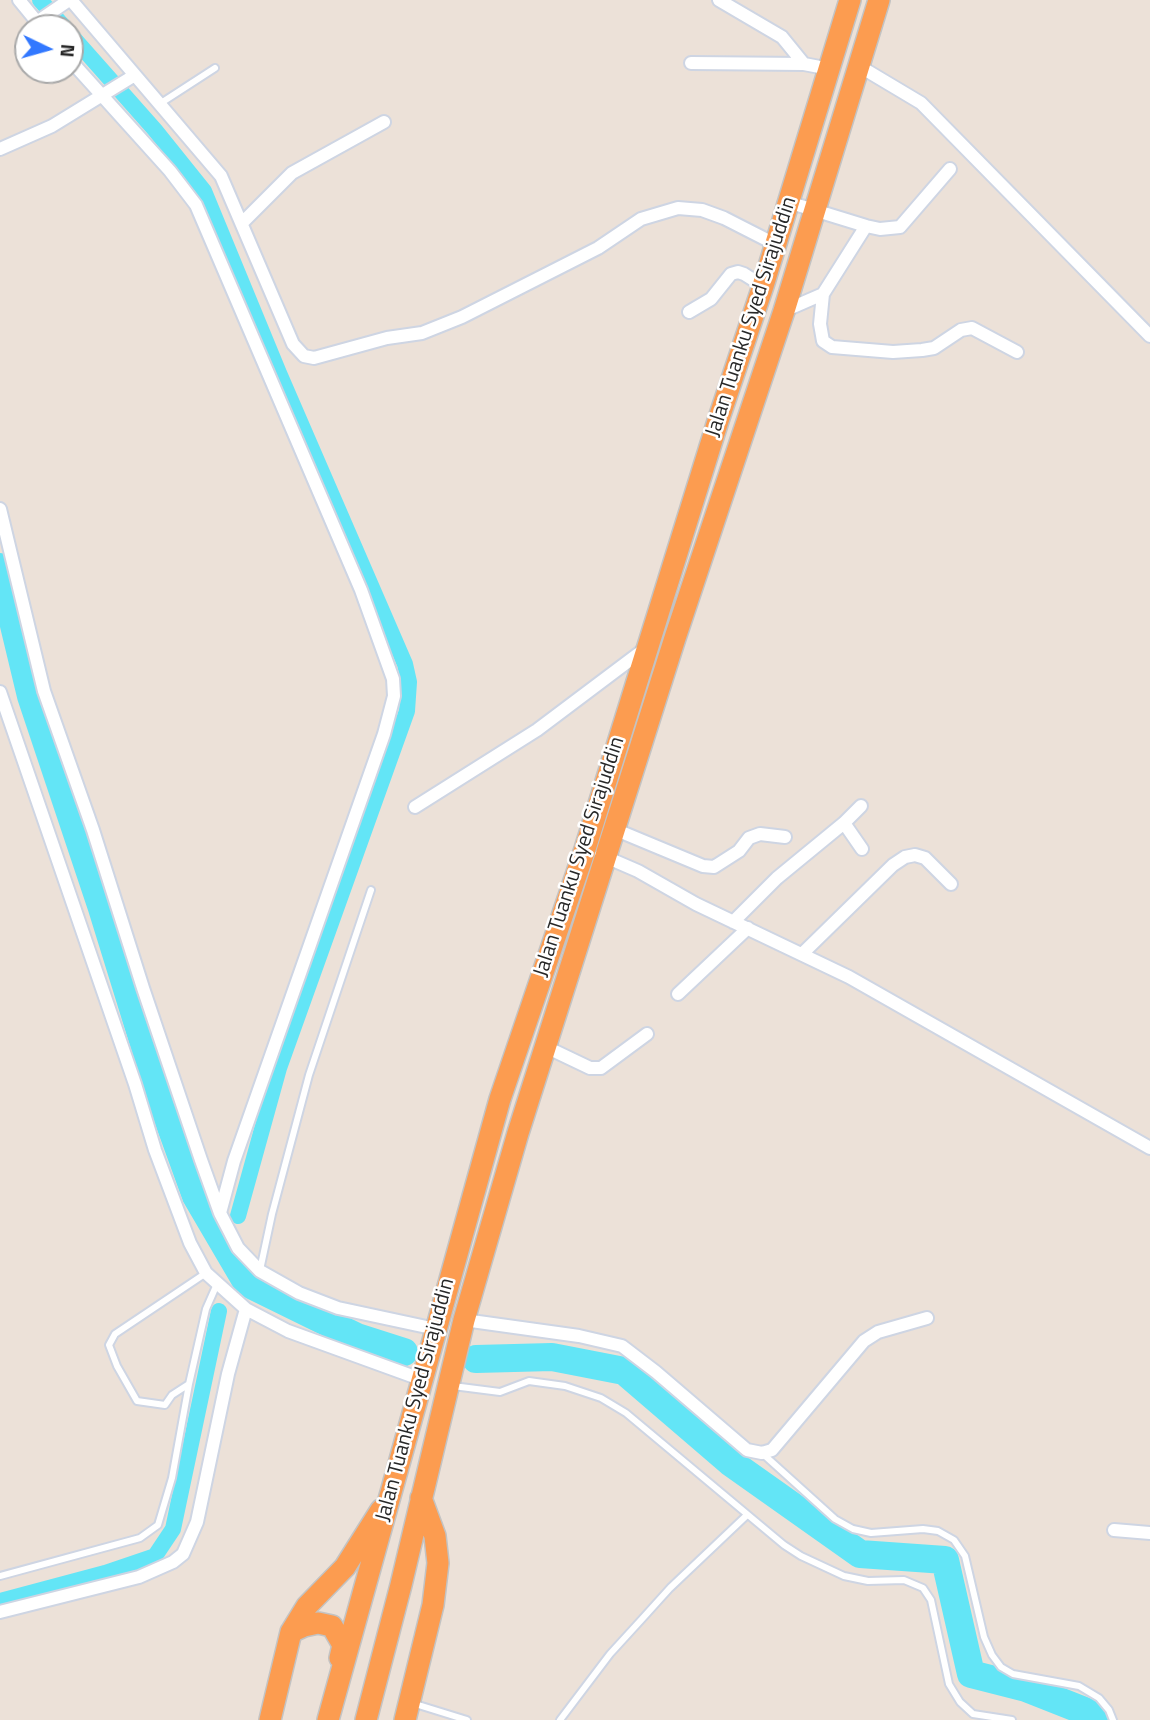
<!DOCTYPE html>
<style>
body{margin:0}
#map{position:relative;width:1150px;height:1720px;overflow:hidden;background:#ece1d8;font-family:"Titillium Web",sans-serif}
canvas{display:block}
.north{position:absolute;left:14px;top:14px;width:70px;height:70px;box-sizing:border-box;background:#fff;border:2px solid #a9a9a9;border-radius:50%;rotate:95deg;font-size:19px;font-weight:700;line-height:28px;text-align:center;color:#282828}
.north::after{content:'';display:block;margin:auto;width:24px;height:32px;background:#3278ff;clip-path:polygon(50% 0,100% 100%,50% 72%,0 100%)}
</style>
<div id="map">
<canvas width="1150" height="1720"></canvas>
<div class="north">N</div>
</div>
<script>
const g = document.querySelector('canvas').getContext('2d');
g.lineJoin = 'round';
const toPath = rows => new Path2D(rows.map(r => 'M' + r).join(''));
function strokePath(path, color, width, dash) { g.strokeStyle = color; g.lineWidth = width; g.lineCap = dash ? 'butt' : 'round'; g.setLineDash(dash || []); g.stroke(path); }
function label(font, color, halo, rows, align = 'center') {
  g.font = font + ' "Titillium Web",sans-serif'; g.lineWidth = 5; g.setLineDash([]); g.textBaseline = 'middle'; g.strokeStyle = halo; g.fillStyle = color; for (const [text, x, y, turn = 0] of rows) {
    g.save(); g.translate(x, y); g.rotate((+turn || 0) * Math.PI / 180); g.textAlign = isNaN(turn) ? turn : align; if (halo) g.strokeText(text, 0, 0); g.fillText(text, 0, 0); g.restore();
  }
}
const canal = toPath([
 [40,0,65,28],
 [70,34,155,130,204,191,279,373,405,664,409,682,407,711,279,1068,238,1216],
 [0,1601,105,1573,155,1556,173,1529,219,1311]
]);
const river = toPath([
 [0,567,31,696,102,908,163,1105,196,1196,247,1283,357,1337,404,1352],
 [476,1359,552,1357,624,1371,730,1462,860,1554,945,1560,971,1674,1026,1688,1092,1714,1094,1720]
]);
const service = toPath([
 [161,103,215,68],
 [260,1270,272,1214,309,1075,371,890],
 [206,1273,115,1334,109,1345,117,1366,137,1401,165,1405,172,1395,189,1384,206,1309,217,1284],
 [453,1386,500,1392,529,1381,565,1386,601,1398,626,1413,784,1545,801,1556,844,1576,868,1581,904,1580,923,1588,931,1600,949,1684,960,1702,973,1714,1012,1720],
 [763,1454,835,1519,853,1529,871,1533,923,1529,938,1531,954,1540,965,1556,984,1637,992,1655,1001,1667,1013,1674,1079,1686,1099,1698,1109,1710,1113,1720],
 [0,1576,140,1538,158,1525,172,1478,189,1384],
 [412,1703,467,1720],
 [560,1720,610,1654,642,1619,670,1588,747,1515]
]);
const minor = toPath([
 [19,0,42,28],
 [71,0,221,176,293,344,304,356,314,358,387,338,422,333,462,317,598,248,641,219,678,208,702,210,724,218,775,244],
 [719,0,782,37,804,64,830,69],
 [37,22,69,0],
 [70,60,170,171,196,205,361,590,393,679,394,696,384,734,234,1161,220,1213],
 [691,63,804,64],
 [859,66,921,103,1150,336],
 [0,149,52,126,135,75],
 [242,223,292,173,384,122],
 [866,226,880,229,900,227,950,169],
 [823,294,820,324,823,341,832,347,893,352,922,350,934,348,961,330,972,328,1017,352],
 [784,311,823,294,866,226,788,202],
 [689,312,711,299,731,274,738,272,744,274,763,286],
 [0,509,44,691,93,830,143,988,201,1160,220,1213,238,1248,260,1271,299,1293,338,1308,436,1329],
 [0,692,135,1084,155,1150,190,1243,206,1273,246,1309,288,1331,423,1380],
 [415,807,537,730,646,648],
 [844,823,862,849],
 [614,829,703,866,714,867,739,851,749,838,760,834,785,837],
 [601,855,638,871,696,904,849,977,1150,1148],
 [733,922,777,878,844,823,861,806],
 [803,953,893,865,905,857,915,855,925,858,951,884],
 [678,994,748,928],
 [546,1047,590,1068,601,1068,647,1034],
 [464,1320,579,1336,622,1346,656,1372,747,1450,762,1453,772,1450,864,1341,878,1332,927,1318],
 [1114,1530,1150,1533],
 [0,1612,139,1577,173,1562,183,1554,197,1522,228,1374,246,1309]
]);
const trunk = toPath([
 [291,1632,304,1626,318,1623,332,1626,343,1645,340,1658],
 [270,1720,291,1632,307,1606,345,1567,381,1510],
 [328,1720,500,1099,585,849,718,421,763,286,850,0],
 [366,1720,401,1585,464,1320,518,1133,675,638,784,311,879,0],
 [405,1720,433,1605,438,1563,435,1536,421,1498]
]);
const streetNames = [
 ["Jalan Tuanku Syed Sirajuddin",752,317,-72],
 ["Jalan Tuanku Syed Sirajuddin",580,857,-72],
 ["Jalan Tuanku Syed Sirajuddin",416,1400,-75]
];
strokePath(canal, '#63e5f6', 16);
strokePath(river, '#63e5f6', 28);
strokePath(service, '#ced5e3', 10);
strokePath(minor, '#ced5e3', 16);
strokePath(trunk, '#c3c3c3', 24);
strokePath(service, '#fff', 6);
strokePath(minor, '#fff', 12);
strokePath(trunk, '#fc9c50', 21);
label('21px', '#282828', '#fff', streetNames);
</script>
